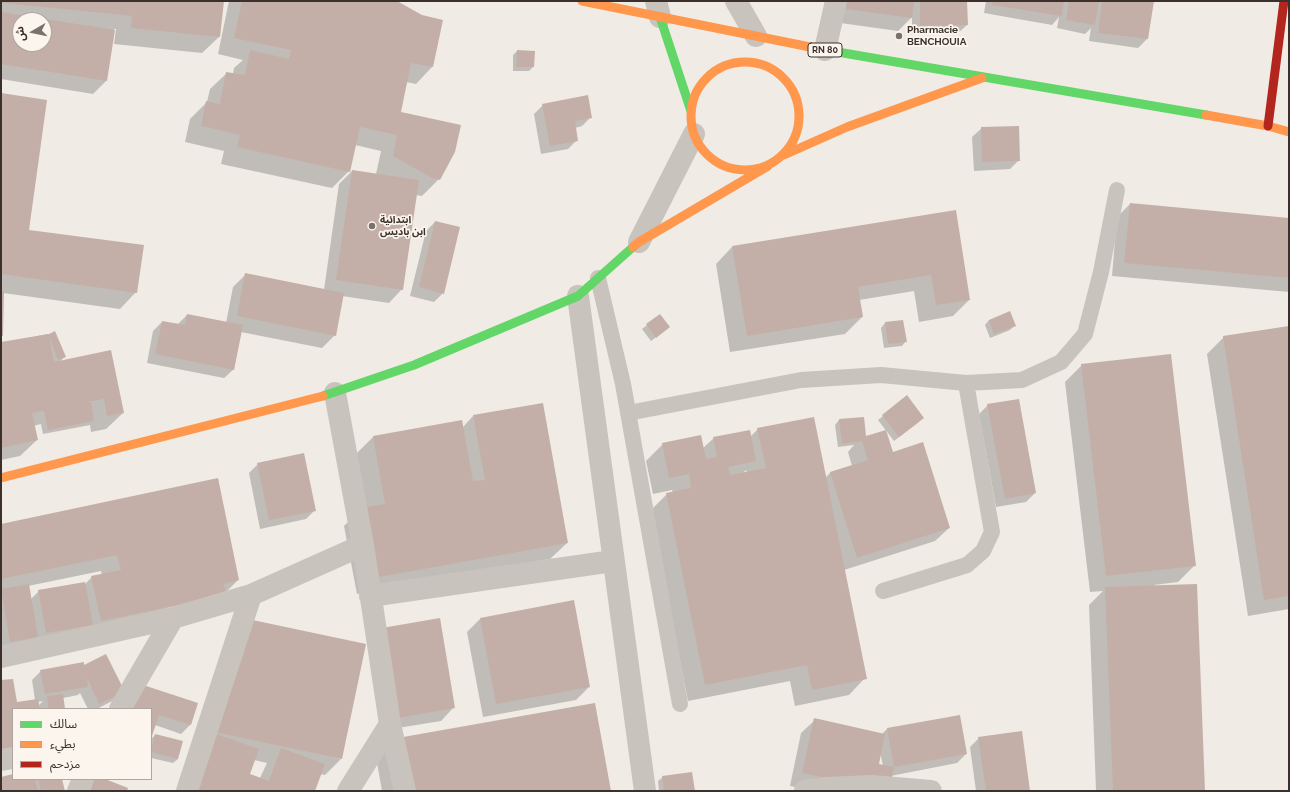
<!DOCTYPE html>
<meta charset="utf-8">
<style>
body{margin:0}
#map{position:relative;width:1290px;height:792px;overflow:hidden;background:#f0ebe5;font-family:Raleway,"Noto Sans Arabic",sans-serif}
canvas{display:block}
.frame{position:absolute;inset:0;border:2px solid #3b302b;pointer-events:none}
.legend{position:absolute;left:12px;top:708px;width:140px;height:72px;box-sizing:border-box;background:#fbf5ee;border:1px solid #aea6a0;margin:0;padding:5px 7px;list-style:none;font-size:12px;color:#3b302b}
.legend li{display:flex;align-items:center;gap:8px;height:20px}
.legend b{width:20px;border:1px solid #aea6a0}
.north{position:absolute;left:12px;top:12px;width:40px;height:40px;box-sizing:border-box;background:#fbf5ee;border:1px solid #aea6a0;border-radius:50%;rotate:261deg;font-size:11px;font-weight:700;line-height:16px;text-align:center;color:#3b302b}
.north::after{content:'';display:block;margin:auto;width:14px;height:18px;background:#7a716c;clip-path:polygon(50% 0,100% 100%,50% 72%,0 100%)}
</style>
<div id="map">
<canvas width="1290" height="792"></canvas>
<div class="frame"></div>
<ul class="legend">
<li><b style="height:5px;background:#63d668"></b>سالك</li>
<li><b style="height:5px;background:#ff974d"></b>بطيء</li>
<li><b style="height:5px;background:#b3261e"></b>مزدحم</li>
</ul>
<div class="north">ش</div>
</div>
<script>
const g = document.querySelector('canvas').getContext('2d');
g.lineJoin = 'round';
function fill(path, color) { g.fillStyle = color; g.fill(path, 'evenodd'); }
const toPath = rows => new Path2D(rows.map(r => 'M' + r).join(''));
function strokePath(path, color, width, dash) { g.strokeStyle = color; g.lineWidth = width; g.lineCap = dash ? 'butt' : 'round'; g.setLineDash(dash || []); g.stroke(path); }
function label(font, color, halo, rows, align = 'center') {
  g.font = font + ' Raleway,"Noto Sans Arabic",sans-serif'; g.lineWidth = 3.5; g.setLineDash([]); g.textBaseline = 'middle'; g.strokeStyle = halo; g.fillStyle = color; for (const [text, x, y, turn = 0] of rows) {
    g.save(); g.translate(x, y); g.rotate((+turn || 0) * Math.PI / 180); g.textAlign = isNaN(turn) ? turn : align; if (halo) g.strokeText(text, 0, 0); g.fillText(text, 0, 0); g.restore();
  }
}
const shadow = toPath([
 [1,1,223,1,219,37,202,53,114,44,116,29,114,29,106,81,93,94,1,79],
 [20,20,44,20,44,44,20,44],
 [229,1,394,1,422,16,442,21,432,67,416,84,406,82,399,113,439,179,422,196,416,195,402,289,389,303,342,296,335,335,322,348,241,332,234,369,224,378,147,363,153,331,162,322,178,324,187,315,226,323,233,287,246,274,324,290,339,184,352,171,376,174,381,151,355,145,349,171,332,188,221,164,224,151,185,142,190,119,207,102,210,89,227,73,233,74,234,68,243,60,218,54],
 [829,1,966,1,967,25,957,34,912,34,912,17,898,31,826,21],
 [986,1,1153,1,1147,39,1138,48,1089,41,1091,28,1085,34,1057,28,1059,17,1052,25,984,13],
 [517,51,534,52,533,67,529,71,513,71,513,55],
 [1,94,28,230,136,292,120,309,3,293,1,336],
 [543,105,591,117,582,126,575,128,577,140,568,149,541,154,534,114],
 [982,128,1019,160,1010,169,974,171,972,137],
 [1130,204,1289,219,1289,292,1112,276,1117,217],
 [955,212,969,300,953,316,919,322,914,291,859,300,862,317,845,334,730,352,716,264,732,247],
 [435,222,443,293,434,302,410,296,426,231],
 [660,315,669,327,651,341,642,329],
 [989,320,1014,326,1010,330,990,338,985,325],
 [903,321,906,341,902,346,884,348,881,328,885,323],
 [1289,327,1289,609,1248,616,1207,354,1224,337],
 [48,334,65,356,60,362,123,413,106,429,91,432,90,425,43,434,41,424,33,426,37,440,20,456,1,460,1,343],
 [1082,365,1194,566,1178,582,1154,585,1204,791,1096,791,1089,605,1103,591,1090,592,1065,382],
 [907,397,919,422,894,441,878,420],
 [988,405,1035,493,1026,502,996,507,979,414],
 [473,416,567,543,550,559,357,594,344,526,361,509,357,453,373,437,463,427],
 [839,420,892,453,949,528,935,541,844,570,865,678,849,695,795,706,790,681,688,701,650,511,667,494,673,493,672,490,653,494,646,461,663,444,703,448,714,438,750,437,758,429,825,478,830,473,852,466,848,452,854,445,838,447,835,425],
 [746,470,747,473,742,474],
 [258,464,315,510,306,519,260,529,249,473],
 [1,525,238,580,225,593,38,642,37,637,28,646,1,650],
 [101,571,102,575,92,577,84,585,39,591,31,599,28,586],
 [480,619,589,687,576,700,483,717,467,632],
 [370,642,454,707,441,721,385,730],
 [84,667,123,691,114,700,97,709,88,709,80,693,78,695,63,698,64,709,13,709,1,681,16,703,35,700,32,680,41,671],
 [43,701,38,706,38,702],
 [197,704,190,725,181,734,155,725,151,736,151,709],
 [815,720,882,734,887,729,966,754,957,763,814,791,790,786,801,733],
 [880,751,883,766,877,765],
 [205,721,341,759,325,775,320,774,314,791,186,791],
 [254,760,267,763,260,778,249,774],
 [155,735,178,759,173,763,151,758,151,739],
 [979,738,1029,791,976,791,970,747],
 [393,740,610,791,382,791,376,757],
 [13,775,13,779,61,779,64,791,1,791,1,778],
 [663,777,694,791,659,791,658,781]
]);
const building = toPath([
 [3,1,224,1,220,37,131,28,132,16,3,3],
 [242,1,397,1,422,15,443,20,433,67,411,63,401,112,461,125,455,152,440,180,432,178,393,156,397,135,360,127,350,172,237,147,240,135,201,126,206,101,220,104,226,72,245,75,250,50,289,59,291,50,234,38],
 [840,1,914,1,912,18,839,8],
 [920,1,967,1,968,25,920,26],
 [993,1,1064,1,1062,16,992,5],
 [1069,1,1099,1,1095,25,1066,20],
 [1102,1,1154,1,1148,39,1098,33],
 [2,12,115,30,107,81,1,64],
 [20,20,44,20,44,44,20,44],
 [517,50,535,51,534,67,516,67],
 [1,93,47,100,29,230,144,245,137,293,1,274],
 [588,95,592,118,575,121,578,141,550,146,542,104],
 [1019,126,1020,161,982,162,981,127],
 [352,170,419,180,403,290,336,280],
 [1130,203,1289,218,1289,278,1124,263],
 [956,210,970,300,936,305,931,275,858,287,863,317,747,336,732,246],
 [435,221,460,227,444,294,419,287],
 [245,273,344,293,336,336,237,316],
 [1,291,4,291,3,336,1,336],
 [1010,311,1016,326,994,334,989,320],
 [187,314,243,325,234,370,155,354,162,321,185,325],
 [660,314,670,327,656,338,646,324],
 [903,320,907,342,888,344,885,322],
 [1289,326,1289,596,1264,600,1223,336],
 [55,331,66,357,58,360,49,337,54,362,111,350,124,413,107,416,104,399,86,402,91,402,94,421,48,430,44,411,32,413,38,440,1,448,1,342,49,334],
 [1171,354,1196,566,1106,576,1081,364],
 [907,395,924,418,899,437,882,415],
 [1019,399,1036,493,1005,499,987,404],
 [543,403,568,543,373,578,361,508,385,504,373,436,462,420,473,481,485,480,473,415],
 [814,417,867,679,812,690,807,665,705,685,666,493,691,488,689,474,669,478,662,443,701,435,706,459,717,457,713,437,750,430,756,461,728,467,730,475,766,468,757,428],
 [864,417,866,436,886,430,893,452,923,442,950,528,857,558,830,472,868,460,862,441,842,444,839,419],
 [304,453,316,511,269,520,257,463],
 [218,478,239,580,224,584,226,595,101,621,91,576,121,570,117,555,1,579,1,524],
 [85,582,93,625,46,633,38,590],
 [29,584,38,637,10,642,1,589],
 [1197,584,1205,791,1113,791,1105,587],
 [574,600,590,687,496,704,480,618],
 [243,618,366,644,342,759,215,732],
 [440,618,455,708,398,718,382,628],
 [106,654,125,692,99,704,87,678,88,687,45,694,40,670,84,662,84,665],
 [13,679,17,702,38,699,40,709,13,709,13,749,1,751,1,680],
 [140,684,198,703,191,725,159,715,151,739,151,709,131,709],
 [63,694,65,709,48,709,47,696],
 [595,703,611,791,402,791,392,739],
 [960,715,967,754,894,767,887,728],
 [814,718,885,734,879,764,894,767,889,791,802,773],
 [1022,731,1030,791,986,791,978,737],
 [155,734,183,741,178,759,151,752],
 [216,734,259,749,250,774,269,781,281,748,325,764,315,791,197,791],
 [692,772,695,791,664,791,662,776],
 [13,774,13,779,35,779,38,791,1,791,1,777],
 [38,779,62,779,65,791,41,791],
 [94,779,105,779,128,788,127,791,90,791]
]);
const lane = toPath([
 [598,278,623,384,680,704],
 [628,413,801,380,881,375,966,383,1022,380,1061,362,1085,334,1101,272,1117,190],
 [883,591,967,565,983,551,992,532,966,383]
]);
const street = toPath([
 [656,1,660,17],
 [736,1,756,36],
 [825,50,836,1],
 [639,242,694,134],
 [578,296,645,791],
 [335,393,363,545,390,724,405,791],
 [370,596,613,561],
 [1,657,173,618,251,595,363,545],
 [120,709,173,618],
 [1,760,13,758],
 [78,791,83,779],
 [187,791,251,595],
 [348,791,390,724],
 [805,791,826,788,872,786,931,791]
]);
const fast = toPath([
 [660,17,691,111],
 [820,49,1206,115],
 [323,396,414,365,578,296,633,247]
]);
const slow = toPath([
 [582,1,820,49],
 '691 116a54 54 0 1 1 108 0a54 54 0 1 1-108 0Z',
 [1206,115,1268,126,1289,132],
 [784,155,847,127,982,78],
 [633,247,639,242,768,166],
 [1,478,323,396]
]);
const jam = toPath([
 [1268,126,1284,1]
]);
const markers = [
 [899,36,4,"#7a716c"],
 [372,226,4,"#7a716c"]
];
const shields = [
 [825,50,34]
];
const shieldNames = [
 ["RN 80",825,50]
];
const poiNames = [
 ["Pharmacie",907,30],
 ["BENCHOUIA",907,42],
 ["ابتدائية",380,220],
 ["ابن باديس",380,232]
];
fill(shadow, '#0003');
fill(building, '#c3afa7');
strokePath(lane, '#c9c3be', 16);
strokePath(street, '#c9c3be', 22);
strokePath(fast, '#63d668', 9);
strokePath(slow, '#ff974d', 9);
strokePath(jam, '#b3261e', 9);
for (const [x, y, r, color] of markers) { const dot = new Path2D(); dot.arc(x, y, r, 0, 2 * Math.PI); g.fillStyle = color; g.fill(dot); strokePath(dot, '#fbf5ee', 1.5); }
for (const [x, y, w] of shields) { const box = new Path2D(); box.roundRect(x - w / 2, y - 7, w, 14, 3); g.fillStyle = '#fbf5ee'; g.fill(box); strokePath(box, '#3b302b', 1); }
label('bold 9px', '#3b302b', null, shieldNames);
label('bold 10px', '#3b302b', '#fbf5ee', poiNames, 'left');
</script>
